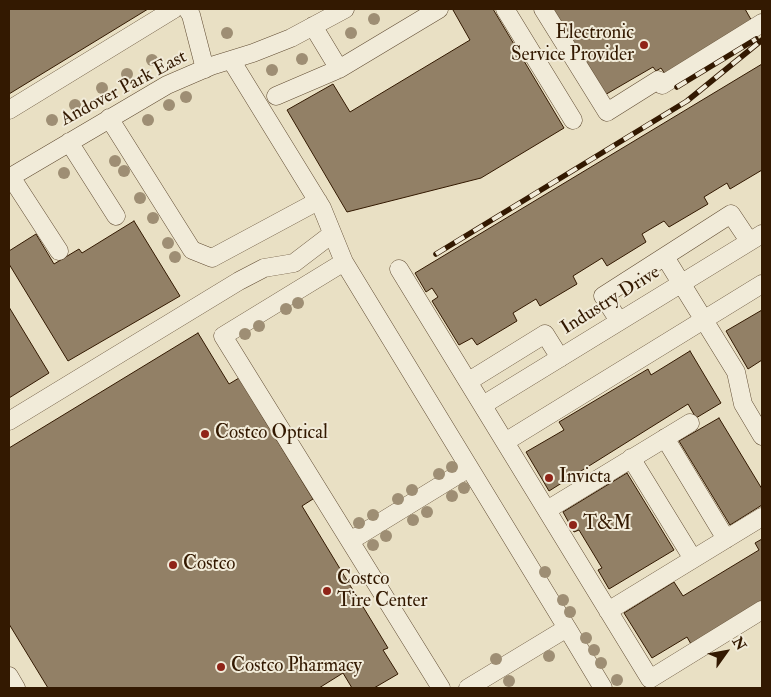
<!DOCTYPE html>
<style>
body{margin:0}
#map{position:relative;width:771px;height:697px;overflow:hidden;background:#e9e0c4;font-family:"IM FELL Double Pica",serif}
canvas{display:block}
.frame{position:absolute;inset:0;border:10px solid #331901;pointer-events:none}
.north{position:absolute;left:701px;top:627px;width:50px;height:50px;-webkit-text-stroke:4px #f1ebd9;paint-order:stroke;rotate:58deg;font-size:14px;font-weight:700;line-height:20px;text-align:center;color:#331901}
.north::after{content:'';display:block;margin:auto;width:18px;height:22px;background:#331901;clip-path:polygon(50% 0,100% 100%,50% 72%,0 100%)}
</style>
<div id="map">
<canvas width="771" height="697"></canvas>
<div class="frame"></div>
<div class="north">N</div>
</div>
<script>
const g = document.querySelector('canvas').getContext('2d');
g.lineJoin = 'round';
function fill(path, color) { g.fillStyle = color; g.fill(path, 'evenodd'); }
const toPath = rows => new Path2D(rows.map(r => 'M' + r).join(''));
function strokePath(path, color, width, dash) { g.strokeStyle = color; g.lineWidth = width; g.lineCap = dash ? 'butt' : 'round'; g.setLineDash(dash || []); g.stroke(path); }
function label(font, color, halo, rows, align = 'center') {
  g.font = font + ' "IM FELL Double Pica",serif'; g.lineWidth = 4; g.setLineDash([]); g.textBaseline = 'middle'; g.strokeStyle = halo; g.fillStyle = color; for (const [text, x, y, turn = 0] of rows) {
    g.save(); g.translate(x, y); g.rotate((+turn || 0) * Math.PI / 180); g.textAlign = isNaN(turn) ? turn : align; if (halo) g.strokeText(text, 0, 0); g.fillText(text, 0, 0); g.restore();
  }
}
const building = toPath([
 [9,9,148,9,9,94,9,9],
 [455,9,493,9,564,128,481,178,347,212,287,110,333,84,350,112,470,40,453,10,455,9],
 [552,9,745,9,753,23,665,74,661,68,656,71,653,67,603,96,552,9],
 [762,64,762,170,730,189,727,183,704,197,708,204,669,227,664,221,642,234,646,242,607,266,602,258,573,276,577,284,540,306,536,299,513,313,517,321,477,345,472,338,459,345,432,301,438,297,432,288,426,292,415,273,762,64],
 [134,221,180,296,68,361,9,264,9,251,36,234,54,264,79,249,82,253,134,221],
 [9,307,49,373,9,398,9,307],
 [762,310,762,360,748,369,726,331,762,310],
 [198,333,229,384,239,378,313,499,302,506,388,648,383,650,398,674,374,688,352,688,343,673,319,688,48,688,9,624,9,448,198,333],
 [690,351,721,403,696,418,688,404,549,491,526,452,564,430,559,422,648,369,651,375,690,351],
 [719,418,762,489,762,505,730,525,679,441,719,418],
 [627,473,674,550,609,589,598,570,602,568,579,530,574,532,563,512,627,473],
 [762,539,762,601,691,644,687,637,652,658,624,613,674,582,683,596,759,550,755,543,762,539]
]);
const minor = toPath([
 [187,9,191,15,205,69],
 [505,9,573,120],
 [543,9,607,112,658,80,662,85,762,23],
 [313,26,339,69],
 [231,60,322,208,344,262,567,628,468,688],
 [276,96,339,69,439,9],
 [9,110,174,9],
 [109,118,192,250,212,258,318,201],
 [69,142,116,216],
 [11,177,59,251],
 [9,178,167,85,211,66,253,53,291,38,345,9],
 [665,257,736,372,743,404,762,436],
 [344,262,223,336,441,688],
 [399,269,650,679,762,610],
 [619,321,603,296,731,214,749,241],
 [469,381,545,334,560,358],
 [483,405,762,234],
 [9,421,239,281,264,268,294,263,332,234],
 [665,438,726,539],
 [505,442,762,284],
 [631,458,693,559],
 [547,510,690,423],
 [350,541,469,468],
 [608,611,762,517],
 [567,628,603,688],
 [9,676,16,688]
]);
const rail = toPath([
 [677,87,756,39],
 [436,254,687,101,762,40]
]);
const trees = [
 [374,19],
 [227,33],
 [351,33],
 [302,59],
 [152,60],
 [272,70],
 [127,74],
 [102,88],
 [186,97],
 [75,105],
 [169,105],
 [52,120],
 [148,120],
 [115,161],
 [124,171],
 [64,173],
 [140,198],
 [153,218],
 [168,243],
 [175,257],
 [298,303],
 [286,309],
 [259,326],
 [245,334],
 [452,467],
 [439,474],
 [464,488],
 [412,490],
 [452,496],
 [398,499],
 [427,512],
 [373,515],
 [413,520],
 [359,523],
 [386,536],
 [373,545],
 [545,572],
 [563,600],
 [570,612],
 [586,638],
 [594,650],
 [549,656],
 [496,659],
 [601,663],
 [617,680],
 [509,681]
];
const markers = [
 [644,45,5,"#8f2418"],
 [205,434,5,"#8f2418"],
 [549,478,5,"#8f2418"],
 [573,525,5,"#8f2418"],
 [173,565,5,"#8f2418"],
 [327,591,5,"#8f2418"],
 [221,667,5,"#8f2418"]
];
const poiNames = [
 ["Electronic",634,34,"right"],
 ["Service Provider",634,56,"right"],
 ["Costco Optical",215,434],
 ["Invicta",559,478],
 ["T&M",583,525],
 ["Costco",183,565],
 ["Costco",337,580],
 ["Tire Center",337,602],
 ["Costco Pharmacy",231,667]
];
const streetNames = [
 ["Andover Park East",124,89,-28],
 ["Industry Drive",611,301,-32]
];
fill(building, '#928066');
strokePath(building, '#331901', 1);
strokePath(minor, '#604b32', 19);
strokePath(minor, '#f1ebd9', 18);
strokePath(rail, '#331901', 5.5);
strokePath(rail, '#f1ebd9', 4, [11]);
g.fillStyle = '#9e8e74';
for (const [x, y] of trees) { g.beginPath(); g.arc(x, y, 6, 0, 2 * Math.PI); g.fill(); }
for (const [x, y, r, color] of markers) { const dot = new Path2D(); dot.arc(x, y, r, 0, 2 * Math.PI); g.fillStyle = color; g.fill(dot); strokePath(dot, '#f1ebd9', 2); }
label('19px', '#331901', '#f1ebd9', poiNames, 'left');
label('19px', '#331901', '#f1ebd9', streetNames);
</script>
